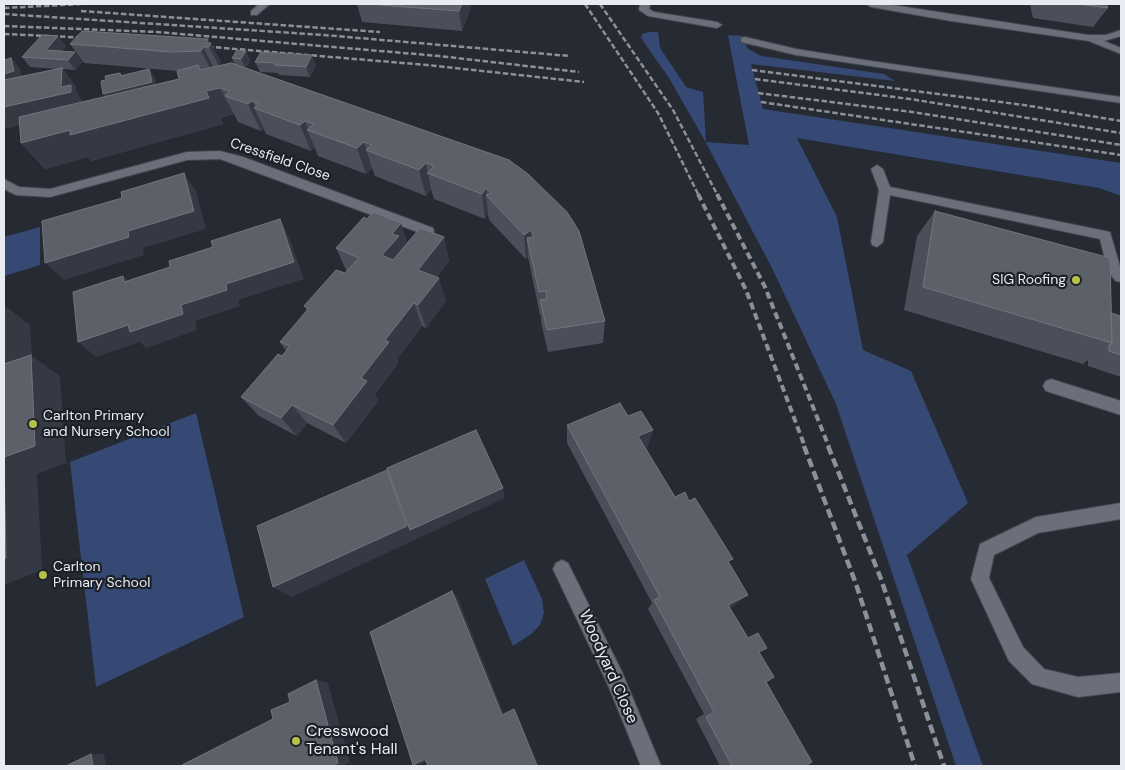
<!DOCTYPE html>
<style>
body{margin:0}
#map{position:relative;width:1125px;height:770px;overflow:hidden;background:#262a33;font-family:"DM Sans",sans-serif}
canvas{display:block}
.frame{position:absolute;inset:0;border:5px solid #e8ebf2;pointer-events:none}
</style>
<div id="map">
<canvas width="1125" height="770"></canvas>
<div class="frame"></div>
</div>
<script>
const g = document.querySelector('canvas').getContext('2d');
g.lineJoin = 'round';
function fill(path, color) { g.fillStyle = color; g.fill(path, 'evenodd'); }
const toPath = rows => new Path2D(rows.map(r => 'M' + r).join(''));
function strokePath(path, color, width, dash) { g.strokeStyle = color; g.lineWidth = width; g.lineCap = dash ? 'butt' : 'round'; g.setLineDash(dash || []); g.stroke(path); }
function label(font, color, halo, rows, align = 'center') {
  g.font = font + ' "DM Sans",sans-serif'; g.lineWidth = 4.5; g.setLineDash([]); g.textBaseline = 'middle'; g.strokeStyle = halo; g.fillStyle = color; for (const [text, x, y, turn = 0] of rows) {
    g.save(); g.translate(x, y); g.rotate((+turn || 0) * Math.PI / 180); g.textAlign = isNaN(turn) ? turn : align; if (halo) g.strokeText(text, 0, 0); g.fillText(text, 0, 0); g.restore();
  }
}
const green = toPath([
 [649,32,658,32,660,48,686,87,703,92,706,142,749,145,728,35,744,36,747,48,761,56,884,74,895,81,751,64,763,109,1121,163,1121,196,1099,188,797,138,837,217,863,350,911,371,968,503,907,555,983,766,956,766,836,404,773,270,705,141,669,78,641,38,642,34],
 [40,227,40,265,4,276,4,237],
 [196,413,244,617,96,687,70,462],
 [524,560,542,599,544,613,540,625,531,634,513,646,485,579]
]);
const service = toPath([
 [259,4,270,4,257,15,251,15,251,11,259,4],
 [640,4,650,4,649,9,654,12,717,22,722,25,717,28,648,16,639,10,640,4],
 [866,4,886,4,1088,35,1106,35,1121,30,1121,36,1104,41,1121,48,1121,54,1089,41,951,21,871,7,866,4],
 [745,37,796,49,871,61,1121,97,1121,103,796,55,741,42,741,38,745,37],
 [877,165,883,169,890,187,1110,232,1121,270,1121,282,1116,281,1108,272,1100,239,890,195,883,242,877,247,872,245,871,242,879,190,871,169,877,165],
 [1051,379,1121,401,1121,415,1046,391,1043,386,1046,381,1051,379],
 [1121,503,1121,519,1038,533,994,555,989,578,1023,647,1044,669,1078,677,1121,673,1121,692,1078,697,1032,684,1009,661,971,579,980,544,1036,517,1121,503]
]);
const minor = toPath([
 [220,151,243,157,433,228,434,231,433,234,423,234,220,159,187,160,50,197,16,195,4,189,4,179,19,187,50,189,187,152,220,151],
 [562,560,568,563,622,672,661,766,641,766,608,685,553,569,556,563,562,560]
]);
const railFar2 = toPath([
 [585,4,658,113,699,196],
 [600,4,673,110,718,196],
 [4,8,81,4],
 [81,11,380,32],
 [4,14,324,35,570,56],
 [4,26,157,32,439,56,579,72],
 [4,34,91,38],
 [200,46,427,65,584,82],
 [752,70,1024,105,1121,121],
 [755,79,910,99,1121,133],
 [758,93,912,112,1121,145],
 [761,102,1121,155]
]);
const railFar1 = toPath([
 [698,194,746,290,805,447],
 [717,194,765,287,829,447]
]);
const rail = toPath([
 [804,446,856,584,915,766],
 [828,446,881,579,944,766]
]);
const wall = toPath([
 [357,4,470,4,471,8,462,31,362,22],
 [1030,4,1106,4,1108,8,1093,27,1033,18],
 [210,43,221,62,219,66,234,63,232,58,246,51,250,60,246,68,509,160,605,321,603,343,548,352,541,322,541,315,540,315,529,262,528,257,526,259,489,220,488,214,485,219,434,199,431,189,426,196,375,176,372,168,366,174,318,156,315,148,311,151,266,134,264,129,261,131,238,122,234,114,221,118,223,124,91,161,88,157,45,169,21,143,20,125,7,128,4,125,4,60,11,58,19,68,21,76,57,69,30,67,22,57,66,46,61,51,82,62,75,70,63,69,76,87,76,92,83,102,105,97,103,94,122,75,149,69,155,79,156,85,179,79,178,71,84,63,70,44],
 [255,62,316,65,310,77,279,75,278,73,260,72],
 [935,211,1111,313,1121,316,1121,377,1088,366,1088,360,1083,364,904,310,917,236],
 [444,237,449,261,437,277,446,301,426,328,422,326,397,359,398,363,375,394,378,401,346,443,307,423,297,436,259,416,241,397,286,351,280,342,307,311,304,306,347,272,336,248,407,243],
 [567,425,653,430,647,448,646,449,675,497,689,501,729,563,736,604,730,608,748,638,759,652,766,682,805,766,720,766,696,719,704,714,648,609,652,603,567,443]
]);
const shadedWall = toPath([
 [462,4,470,4,471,8,462,31,459,11],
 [58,36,66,46,53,59,46,50],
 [208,39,211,44,211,43,221,62,219,66,209,47,206,43],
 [203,47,213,66,211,70,201,51],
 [246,51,250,60,246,69,241,59],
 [75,52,82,62,75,70,68,60],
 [312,55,316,65,310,77,306,67],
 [11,58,19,68,22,81,4,86,4,74],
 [198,65,211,90,220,88,234,114,221,118,223,124,91,161,88,157,45,169,21,143,70,130,200,70],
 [62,68,76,87,76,92,85,104,85,111,7,128,4,125,4,107,61,87],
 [149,69,155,79,158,92,110,104,103,94],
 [252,101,256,109,254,108,264,129,261,131,248,104],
 [305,121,309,130,307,130,315,148,311,151,300,125],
 [364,142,372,168,366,174,357,148],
 [426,163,431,189,426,196,419,170],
 [184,173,196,191,206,229,143,248,144,255,64,280,45,263,128,231],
 [486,188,487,196,486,195,488,214,485,219,482,194],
 [280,219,289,237,304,279,238,300,240,306,195,321,197,330,146,348,140,342,96,357,78,342,226,284],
 [401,223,409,248,391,279,382,255,392,234],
 [531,230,533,255,527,238,528,257,526,259,524,235],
 [444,237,449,261,425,293,418,270],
 [123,276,139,292,124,282],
 [439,278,446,301,426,328,418,305],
 [414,303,422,326,397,359,398,363,375,394,378,401,346,443,333,425,361,378,385,340],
 [4,305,30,325,32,356,60,376,66,463,37,474,42,570,4,585],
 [292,405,307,423,297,436,281,418],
 [653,430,647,448,634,454,638,436],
 [387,470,397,486,503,488,505,498,292,597,273,587],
 [452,591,458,598,505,717,502,715],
 [748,595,736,604,717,614,728,605],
 [316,680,328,683,350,762,342,766,332,766],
 [514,709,516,711,539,766,537,766],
 [91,754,104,754,106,766,93,766],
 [433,758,421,764,413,765,425,759]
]);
const building = toPath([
 [367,4,462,4,459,11,367,4],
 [1078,4,1106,4,1108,8,1078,4],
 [82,31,208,39,206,43,211,43,209,47,203,47,201,51,172,52,70,44,82,31],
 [42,35,58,36,46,50,75,52,68,60,22,57,42,35],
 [237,50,246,51,241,59,232,58,237,50],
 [261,52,312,55,306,67,275,65,276,63,255,62,261,52],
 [11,58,14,71,4,74,4,60,11,58],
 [231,63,509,160,528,174,567,212,579,231,605,321,547,330,540,300,547,299,546,291,539,292,527,238,534,237,531,230,524,235,486,195,491,193,486,188,482,194,427,173,434,166,426,163,419,170,366,150,372,145,364,142,357,148,307,130,314,124,305,121,300,125,254,108,259,104,252,101,248,104,225,96,230,91,220,88,206,91,209,98,70,135,70,130,21,143,19,117,179,79,177,71,198,65,200,70,231,63],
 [62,68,61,87,71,85,71,92,4,107,4,80,62,68],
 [149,69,152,82,103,94,101,81,106,80,105,76,120,73,121,76,149,69],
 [184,173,194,211,128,231,129,237,45,263,42,221,122,198,121,192,184,173],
 [935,211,1110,258,1112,343,923,287,935,211],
 [373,212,401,223,392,234,399,236,382,255,393,260,420,228,444,237,418,270,439,278,418,305,414,303,385,340,389,342,361,378,367,381,333,425,292,405,281,418,241,397,278,354,282,356,290,346,280,342,309,308,304,306,336,270,345,273,359,258,336,248,364,217,367,219,373,212],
 [280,219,294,262,226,284,227,290,181,305,183,314,130,332,128,325,78,342,73,292,123,276,124,282,170,267,169,261,213,247,211,241,280,219],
 [1111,313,1121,316,1121,355,1109,351,1109,345,1112,343,1111,313],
 [31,355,35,446,4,457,6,558,4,559,4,364,31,355],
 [620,403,628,416,641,411,653,430,638,436,675,497,685,492,689,501,695,498,733,559,728,561,748,595,728,605,748,638,758,633,767,648,759,652,774,677,766,682,812,762,805,766,732,766,706,717,714,712,654,600,660,597,567,425,620,403],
 [476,430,503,488,410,530,387,468,476,430],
 [387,470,407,526,273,587,257,526,387,470],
 [452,591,502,715,514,709,537,766,428,766,425,759,413,765,370,632,452,591],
 [316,680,338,763,332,766,182,766,182,765,273,719,271,710,290,702,288,694,316,680],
 [91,754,93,766,66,766,91,754]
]);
const markers = [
 [1076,280,5,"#b6c249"],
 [33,424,5,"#b6c249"],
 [43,575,5,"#b6c249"],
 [296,741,5,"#b6c249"]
];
const streetNames = [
 ["Cressfield Close",280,160,19]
];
const poiNames = [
 ["SIG Roofing",1066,280,"right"],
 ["Carlton Primary",43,416],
 ["and Nursery School",43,432],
 ["Carlton",53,567],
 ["Primary School",53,583]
];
const nearStreetnames = [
 ["Woodyard Close",608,667,66]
];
const nearPoinames = [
 ["Cresswood",306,732],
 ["Tenant's Hall",306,750]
];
fill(green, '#354974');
strokePath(service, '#43474f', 2);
strokePath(minor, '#43474f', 2);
fill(service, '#6a6f7a');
fill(minor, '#6a6f7a');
strokePath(railFar2, '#8c9098', 2.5, [5.5, 2.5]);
strokePath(railFar1, '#8c9098', 4, [7, 4]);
strokePath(rail, '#8c9098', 4.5, [9, 4.5]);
fill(wall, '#4b4f59');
fill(shadedWall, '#353943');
fill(building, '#5c6069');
strokePath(building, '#72757e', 1);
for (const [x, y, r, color] of markers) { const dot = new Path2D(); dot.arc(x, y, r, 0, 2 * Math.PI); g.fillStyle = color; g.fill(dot); strokePath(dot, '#1c2129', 2); }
label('14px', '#e8ebf2', '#1c2129', streetNames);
label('14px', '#e8ebf2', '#1c2129', poiNames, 'left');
label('16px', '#e8ebf2', '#1c2129', nearStreetnames);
label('16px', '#e8ebf2', '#1c2129', nearPoinames, 'left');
</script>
